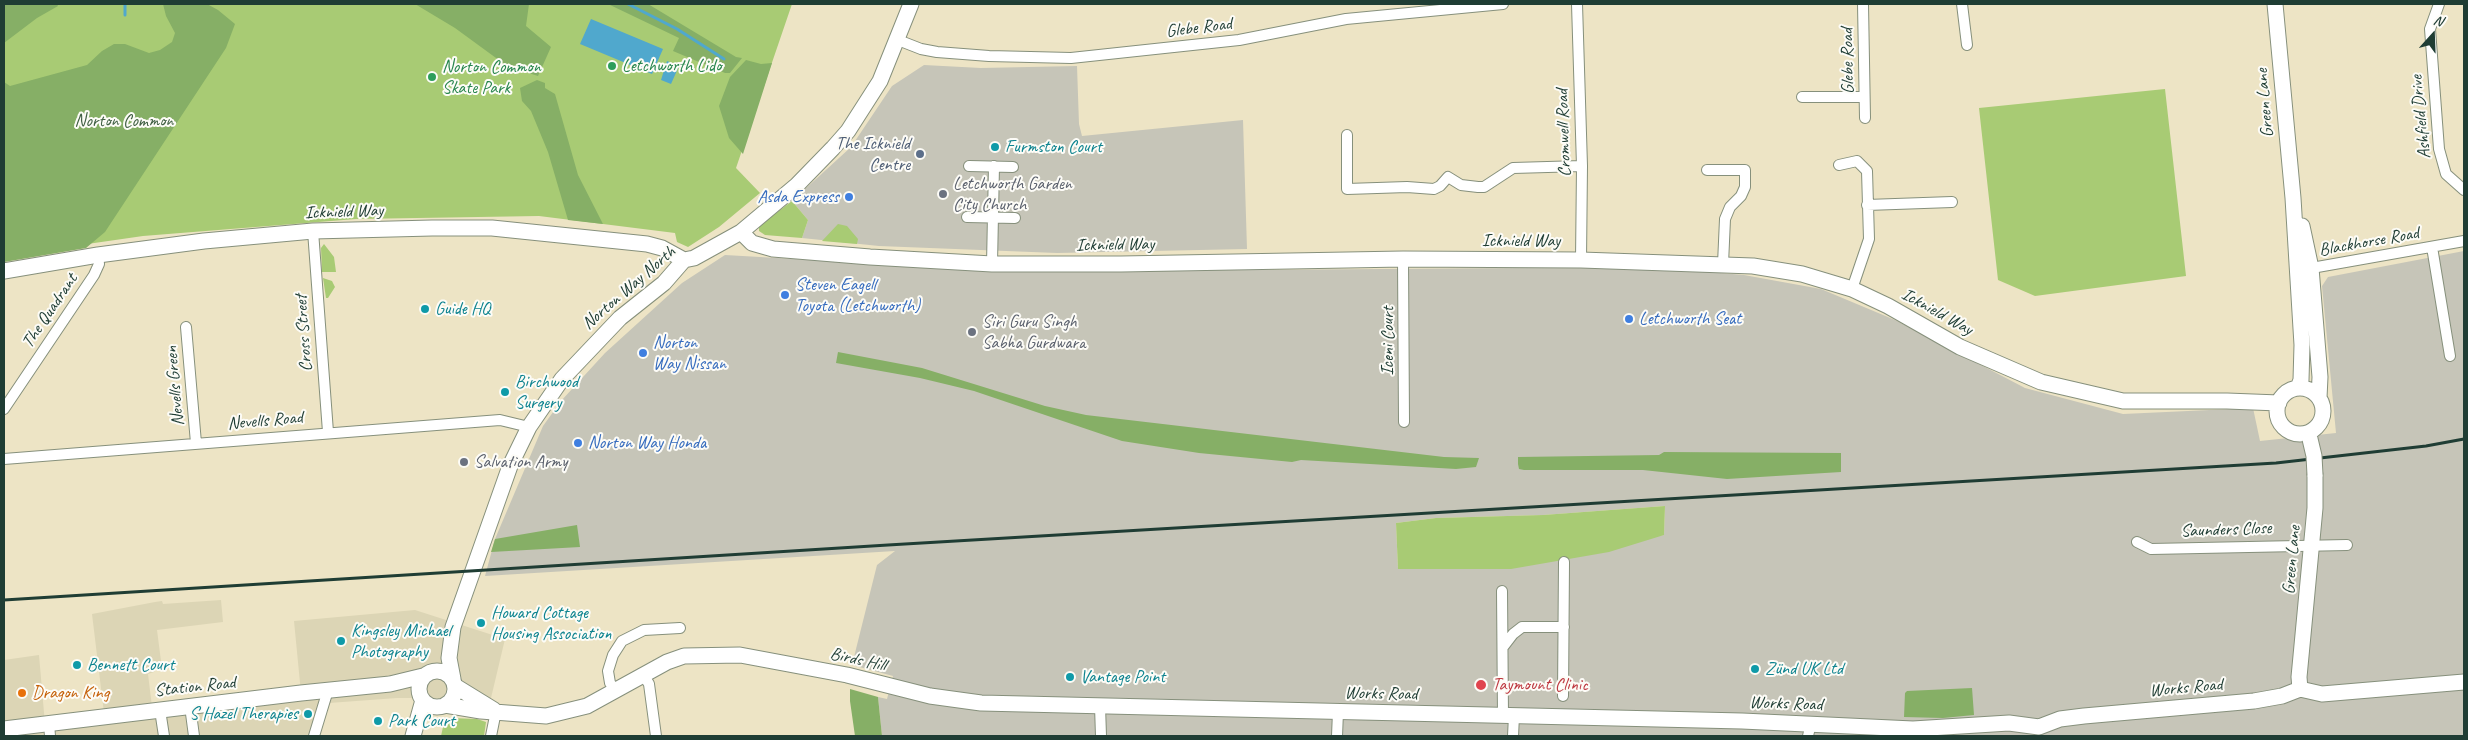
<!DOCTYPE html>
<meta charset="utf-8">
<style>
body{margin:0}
#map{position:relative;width:2468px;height:740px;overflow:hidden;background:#ede4c5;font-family:Caveat,sans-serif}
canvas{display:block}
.frame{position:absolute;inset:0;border:5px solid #1f3d34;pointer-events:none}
.north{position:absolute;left:2408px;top:10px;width:50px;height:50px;-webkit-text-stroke:4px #fdfcf7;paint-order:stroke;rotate:20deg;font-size:14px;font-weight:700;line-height:20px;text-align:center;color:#1f3d34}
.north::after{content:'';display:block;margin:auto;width:18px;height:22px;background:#1f3d34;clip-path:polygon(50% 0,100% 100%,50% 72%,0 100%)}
</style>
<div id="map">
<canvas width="2468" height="740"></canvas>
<div class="frame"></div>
<div class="north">N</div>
</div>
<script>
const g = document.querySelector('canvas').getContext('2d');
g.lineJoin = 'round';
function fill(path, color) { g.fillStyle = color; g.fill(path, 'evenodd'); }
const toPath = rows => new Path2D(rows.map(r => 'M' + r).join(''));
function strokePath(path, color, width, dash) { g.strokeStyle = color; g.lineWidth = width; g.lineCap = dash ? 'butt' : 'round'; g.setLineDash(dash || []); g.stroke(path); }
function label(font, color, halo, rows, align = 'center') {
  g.font = font + ' Caveat,sans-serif'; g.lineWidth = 4; g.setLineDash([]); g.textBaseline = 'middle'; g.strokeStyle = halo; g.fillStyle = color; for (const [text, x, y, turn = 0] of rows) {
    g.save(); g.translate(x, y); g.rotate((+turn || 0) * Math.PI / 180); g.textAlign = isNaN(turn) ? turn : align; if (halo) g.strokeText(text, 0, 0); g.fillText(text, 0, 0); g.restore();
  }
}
const built = toPath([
 [221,600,223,622,157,630,161,661,154,672,148,674,152,707,301,693,294,621,415,610,505,639,491,698,397,698,329,703,316,736,4,736,4,660,39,655,45,724,104,713,92,614,155,602,162,601,163,604]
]);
const industrial = toPath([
 [924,65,981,68,1077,66,1079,124,1082,136,1243,120,1247,249,1057,253,879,246,802,238,808,220,792,201,851,147,892,86],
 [2464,251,2464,736,882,736,878,697,887,699,893,676,852,665,877,565,895,551,485,576,495,539,543,426,561,401,605,353,682,283,725,255,935,267,1246,270,1651,267,1744,275,1821,289,1895,320,2025,388,2123,414,2253,408,2260,441,2336,433,2322,286,2328,277],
 [1665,506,1664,535,1398,569,1396,523,1436,518,1543,515]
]);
const green = toPath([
 [4,4,792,4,736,168,760,193,719,227,688,247,677,242,675,233,539,216,356,219,143,236,4,256],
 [2165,89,2186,276,2035,296,1998,280,1979,108],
 [792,201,808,220,802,238,765,235,759,231,759,226],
 [838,224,847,226,858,239,857,244,822,241],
 [324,244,334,257,336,272,322,272,321,248],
 [323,278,332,281,335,287,328,298,326,298],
 [1665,506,1664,535,1609,552,1511,569,1398,569,1396,523,1436,518,1543,515],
 [451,718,477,719,486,722,484,736,441,736,443,727]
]);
const forest = toPath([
 [4,4,57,4,58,6,37,18,4,43],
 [163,4,207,4,218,10,235,24,226,48,105,232,86,248,4,262,4,82,10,86,87,65,102,51,114,44,125,44,149,53,160,50,172,42,175,33,166,16],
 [415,4,529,4,526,26,551,47,538,76,507,66,455,28],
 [608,4,648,4,736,57,742,58,730,73,725,73,673,51,679,38],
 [746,60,761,64,772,63,743,154,729,138,719,106,730,77],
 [537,80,545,83,545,88,555,94,578,175,603,224,568,220,548,152,531,111,522,101,520,88],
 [838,352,922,368,1045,406,1086,415,1444,457,1479,458,1476,467,1456,469,1301,460,1292,462,1199,453,1122,441,974,391,920,378,836,363],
 [1664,452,1841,453,1841,472,1727,479,1643,470,1524,470,1519,469,1518,464,1518,457,1659,455],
 [577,525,580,547,491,552,495,539],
 [1972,688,1974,715,1943,718,1904,717,1905,693,1907,691],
 [850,689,878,697,882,736,855,736,850,701]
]);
const water = toPath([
 [591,19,663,49,652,74,580,44],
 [667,61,679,66,671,84,661,80]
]);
const stream = toPath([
 [628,4,677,29,724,59],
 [125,15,125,4]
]);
const street = toPath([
 [1577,4,1582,166,1581,260],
 [1863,4,1865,118],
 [1962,4,1967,45],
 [2439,4,2430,29,2439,149,2446,174,2464,190],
 [898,40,921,49,937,52,989,56,1071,58,1239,40,1346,19,1503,4],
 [1802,97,1864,97],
 [1347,135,1347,189,1407,187,1434,189,1440,186,1448,177,1461,185,1478,187,1484,187,1513,168,1582,166],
 [1839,165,1857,161,1867,171,1869,239,1852,289],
 [969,166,1013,167],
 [1707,170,1745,170,1745,187,1741,196,1730,207,1725,219,1723,264],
 [1867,205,1952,202],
 [967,217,1015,218],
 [313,231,328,432],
 [2432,247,2450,356],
 [1403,259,1404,422],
 [992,264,994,166],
 [2306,269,2464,241],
 [186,327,196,443],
 [4,409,94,275,99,264,98,255],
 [4,459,500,420,529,427],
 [2137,542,2151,549,2347,545],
 [1502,591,1503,716],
 [1503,647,1513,634,1522,627,1564,627],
 [644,676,649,684,656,736],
 [616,691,610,683,608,671,613,655,622,641,644,630,680,628],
 [1563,696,1564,562],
 [190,706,194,736],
 [1100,706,1101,736],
 [160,710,164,736],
 [49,724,50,736],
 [314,736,328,690],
 [491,736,496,711],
 [1337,736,1338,712],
 [1513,736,1514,716],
 [1808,736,1811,723]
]);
const secondary = toPath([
 [2275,4,2293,198,2302,345,2301,380,2298,388],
 [2302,226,2311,268,2320,377,2319,398],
 [741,232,752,243,773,249,870,257,992,264,1121,264,1403,259,1581,260,1753,266,1802,274,1852,289,1888,306,1960,347,2041,382,2123,401,2227,401,2279,403],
 [4,271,98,255,204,241,313,231,432,228,492,228,647,244,662,248,684,260],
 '2277 411a23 23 0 1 1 46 0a23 23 0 1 1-46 0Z',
 '419 689a18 18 0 1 1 36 0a18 18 0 1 1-36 0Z',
 [453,679,449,658,453,627,510,466,529,427,562,379,620,318,664,283,684,260,694,258,741,232,797,185,833,148,848,131,880,81,911,4],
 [455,686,494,710],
 [2300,689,2299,677,2315,508,2315,475],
 [445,705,481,711,546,716,587,706,667,662,684,656,740,655,847,675,930,696,981,703,1742,721,1913,729,2009,723,2039,727,2060,719,2084,716,2254,701,2282,696,2300,689,2322,694,2464,682],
 [4,729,301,693,390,684,423,676],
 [413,736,423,700]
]);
const rail = toPath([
 [4,600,888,545,2276,463,2426,446,2464,439]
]);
const secondaryBridge = toPath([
 [2310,439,2314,456,2315,475]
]);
const markers = [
 [612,66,5,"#2e9e5b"],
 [432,77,5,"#2e9e5b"],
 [995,147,5,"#0f9aa8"],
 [920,154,5,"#5c6f8a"],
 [943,194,5,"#6b7280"],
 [849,197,5,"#3f7fe0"],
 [785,295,5,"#3f7fe0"],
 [425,309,5,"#0f9aa8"],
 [1629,319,5,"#3f7fe0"],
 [972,332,5,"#6b7280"],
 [643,353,5,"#3f7fe0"],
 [505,392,5,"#0f9aa8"],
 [578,443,5,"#3f7fe0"],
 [464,462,5,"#6b7280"],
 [481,623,5,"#0f9aa8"],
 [341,641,5,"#0f9aa8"],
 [77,665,5,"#0f9aa8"],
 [1755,669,5,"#0f9aa8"],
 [1070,677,5,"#0f9aa8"],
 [1481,685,6,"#e0444e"],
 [22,693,5,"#e8710a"],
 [308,714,5,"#0f9aa8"],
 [378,721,5,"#0f9aa8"]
];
const streetNames = [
 ["Glebe Road",1199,28,-7],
 ["Glebe Road",1848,61,-91],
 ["Green Lane",2265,103,-95],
 ["Ashfield Drive",2421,117,-96],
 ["Cromwell Road",1564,133,-92],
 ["Icknield Way",344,212,-2],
 ["Icknield Way",1521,241],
 ["Blackhorse Road",2369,242,-10],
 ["Icknield Way",1115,245,-1],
 ["Norton Way North",629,288,-41],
 ["The Quadrant",50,311,-56],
 ["Icknield Way",1937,312,29],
 ["Cross Street",304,333,-94],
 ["Iceni Court",1388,341,-90],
 ["Nevells Green",175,386,-95],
 ["Nevells Road",265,421,-5],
 ["Saunders Close",2226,530,-2],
 ["Green Lane",2292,560,-85],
 ["Birds Hill",858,660,13],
 ["Station Road",195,687,-6],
 ["Works Road",2186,688,-5],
 ["Works Road",1381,694,1],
 ["Works Road",1786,704,2]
];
const leisureNames = [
 ["Letchworth Lido",622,66],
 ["Norton Common",442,67],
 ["Skate Park",442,88]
];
const parkNames = [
 ["Norton Common",124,121]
];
const serviceNames = [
 ["The Icknield",910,144],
 ["Centre",910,165]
];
const cultureNames = [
 ["Furmston Court",1005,147],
 ["Guide HQ",435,309],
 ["Birchwood",515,382],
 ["Surgery",515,403],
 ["Howard Cottage",491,613],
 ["Housing Association",491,634],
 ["Kingsley Michael",351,631],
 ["Photography",351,652],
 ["Bennett Court",87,665],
 ["Zünd UK Ltd",1765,669],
 ["Vantage Point",1080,677],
 ["S Hazel Therapies",298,714,"right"],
 ["Park Court",388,721]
];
const worshipNames = [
 ["Letchworth Garden",953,184],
 ["City Church",953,205],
 ["Siri Guru Singh",982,322],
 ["Sabha Gurdwara",982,343],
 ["Salvation Army",474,462]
];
const shopNames = [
 ["Asda Express",839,197,"right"],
 ["Steven Eagell",795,285],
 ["Toyota (Letchworth)",795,306],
 ["Letchworth Seat",1639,319],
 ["Norton",653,343],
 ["Way Nissan",653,364],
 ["Norton Way Honda",588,443]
];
const healthNames = [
 ["Taymount Clinic",1492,685]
];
const foodNames = [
 ["Dragon King",32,693]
];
fill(built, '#dcd5b5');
fill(industrial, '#c6c5b8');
fill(green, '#a8cb74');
fill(forest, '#86af66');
fill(water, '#50a8cd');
strokePath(stream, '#50a8cd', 3);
strokePath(street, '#86907c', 12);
strokePath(secondary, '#86907c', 17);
strokePath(street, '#fff', 10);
strokePath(secondary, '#fff', 15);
strokePath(rail, '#1f3d34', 3);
strokePath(secondaryBridge, '#86907c', 17, []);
strokePath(secondaryBridge, '#fff', 15);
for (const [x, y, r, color] of markers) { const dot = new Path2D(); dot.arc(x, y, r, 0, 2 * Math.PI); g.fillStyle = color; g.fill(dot); strokePath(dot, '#fdfcf7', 2); }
label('18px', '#1f3d34', '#fdfcf7', streetNames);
label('18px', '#27864d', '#fdfcf7', leisureNames, 'left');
label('18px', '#416044', '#fdfcf7', parkNames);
label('18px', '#4e5e75', '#fdfcf7', serviceNames, 'right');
label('18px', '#0d838f', '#fdfcf7', cultureNames, 'left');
label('18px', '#5b616d', '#fdfcf7', worshipNames, 'left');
label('18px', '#366cbe', '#fdfcf7', shopNames, 'left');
label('18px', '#be3a42', '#fdfcf7', healthNames, 'left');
label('18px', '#c56008', '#fdfcf7', foodNames, 'left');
</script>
